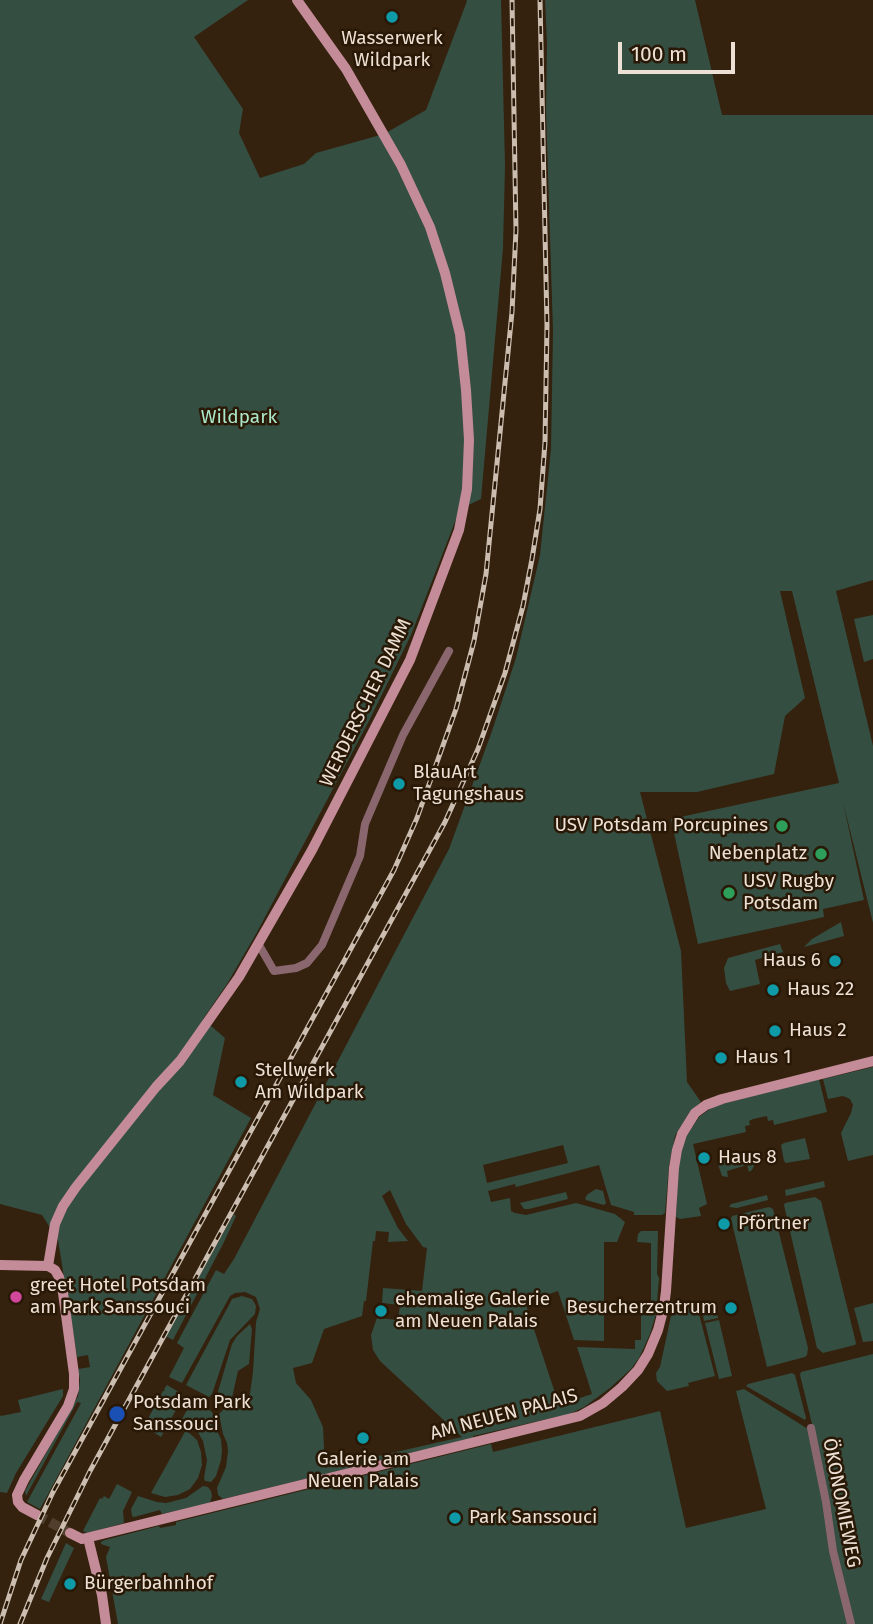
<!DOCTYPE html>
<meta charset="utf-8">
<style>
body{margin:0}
#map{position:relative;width:873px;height:1624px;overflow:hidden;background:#34220e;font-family:"Fira Sans",sans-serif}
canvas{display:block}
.scale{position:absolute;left:618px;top:42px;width:117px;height:32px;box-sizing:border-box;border:4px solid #ede1d5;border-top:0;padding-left:9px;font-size:21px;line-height:24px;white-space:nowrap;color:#ede1d5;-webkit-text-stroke:5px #291805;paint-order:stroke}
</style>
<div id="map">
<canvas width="873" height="1624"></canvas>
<div class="scale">100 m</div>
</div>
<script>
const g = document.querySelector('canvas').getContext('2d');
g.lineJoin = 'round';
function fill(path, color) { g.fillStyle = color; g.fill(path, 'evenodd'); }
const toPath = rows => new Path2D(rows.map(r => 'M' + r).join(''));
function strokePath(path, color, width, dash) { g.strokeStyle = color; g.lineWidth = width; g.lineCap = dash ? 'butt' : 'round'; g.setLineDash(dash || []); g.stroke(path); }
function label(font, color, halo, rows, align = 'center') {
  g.font = font + ' "Fira Sans",sans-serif'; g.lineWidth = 5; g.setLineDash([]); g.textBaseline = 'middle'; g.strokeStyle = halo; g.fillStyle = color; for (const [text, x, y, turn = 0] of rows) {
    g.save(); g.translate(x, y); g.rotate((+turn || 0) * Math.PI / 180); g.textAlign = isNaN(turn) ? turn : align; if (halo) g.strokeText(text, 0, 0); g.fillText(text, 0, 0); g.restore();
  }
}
const green = toPath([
 [0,0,248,0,194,37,243,109,239,133,260,178,304,164,316,153,384,134,426,110,467,1,466,0,501,0,505,166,503,248,481,499,460,509,411,635,370,719,256,934,227,984,203,1019,225,1038,213,1095,251,1118,40,1509,27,1502,81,1403,77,1402,26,1496,25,1491,78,1396,80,1380,78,1369,90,1367,88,1355,77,1357,58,1240,42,1215,0,1204],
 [545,0,695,0,722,115,873,115,873,580,836,591,873,746,873,923,843,802,864,900,823,909,824,917,698,944,671,819,839,783,792,591,780,591,805,698,785,716,774,774,697,792,640,792,681,951,687,1082,701,1102,689,1113,675,1136,669,1166,665,1213,662,1215,634,1215,634,1212,611,1205,599,1165,516,1187,515,1184,488,1191,491,1202,510,1198,511,1211,515,1213,526,1215,576,1203,615,1214,625,1222,617,1242,604,1242,604,1341,574,1340,558,1291,525,1302,559,1405,592,1394,577,1347,635,1349,635,1340,641,1340,641,1308,651,1307,651,1243,637,1242,638,1234,641,1231,658,1231,657,1274,659,1278,656,1314,650,1334,639,1358,631,1369,610,1388,584,1407,561,1418,560,1416,473,1436,473,1438,223,1499,218,1495,217,1488,226,1467,228,1451,227,1443,223,1434,219,1414,224,1409,248,1408,253,1372,256,1322,260,1309,256,1297,245,1292,235,1293,230,1296,182,1383,169,1377,184,1348,177,1343,216,1270,224,1274,234,1259,449,849,492,731,516,658,540,555,551,449,553,331,546,110,547,43],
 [563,1145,568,1163,487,1183,483,1165],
 [390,1190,406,1224,423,1247,427,1248,422,1291,383,1288,382,1303,400,1305,398,1320,377,1318,371,1335,373,1350,380,1361,462,1437,325,1468,323,1427,311,1400,296,1383,293,1368,312,1363,324,1329,362,1316,364,1301,366,1301,373,1241,375,1241,376,1231,389,1232,388,1242,408,1241,398,1228,382,1196],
 [873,615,873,659,864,662,854,619],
 [841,922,844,936,804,947,812,939],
 [780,944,783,952,755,960,760,984,730,991,726,983,724,968,728,958],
 [873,1067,873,1155,848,1161,841,1133,851,1113,853,1105,850,1099,843,1096,828,1099,823,1079],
 [819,1079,827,1112,774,1125,773,1120,768,1121,767,1116,753,1119,749,1121,750,1125,745,1126,746,1132,693,1144,707,1204,699,1208,701,1216,680,1219,676,1217,678,1170,684,1140,699,1117,714,1106],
 [805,1138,810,1159,786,1163,784,1161,781,1145,784,1143],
 [748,1152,751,1155,754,1166,752,1170,749,1172,747,1165,727,1171,728,1177,722,1176,718,1164,720,1159],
 [824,1181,825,1187,786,1196,785,1190],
 [596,1189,603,1191,606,1203,604,1205,586,1200,585,1198,588,1194],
 [566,1192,568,1199,529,1209,524,1209,520,1203],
 [767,1195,768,1200,737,1208,729,1207,731,1204],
 [815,1197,821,1201,856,1343,855,1345,823,1353,817,1348,784,1205,785,1203],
 [769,1207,773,1209,774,1213,808,1348,807,1355,805,1357,767,1367,731,1219,732,1216],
 [234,1214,236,1216,224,1242,173,1340,165,1336],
 [242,1296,252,1299,254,1302,256,1306,255,1314,230,1340,212,1394,209,1397,186,1385,230,1303,232,1299],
 [714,1302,718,1318,704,1321,701,1305],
 [873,1303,873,1341,863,1342,854,1308],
 [697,1306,715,1376,688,1383,689,1386,667,1391,657,1381,656,1373,660,1367,671,1316,681,1310],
 [719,1320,732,1376,719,1379,705,1323],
 [250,1324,252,1329,249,1364,238,1371,231,1402,219,1400,217,1395,232,1344,237,1336],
 [873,1354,873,1624,118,1624,106,1557,110,1547,101,1544,101,1542,105,1540,159,1526,160,1528,176,1525,176,1522,491,1444,493,1452,660,1411,686,1528,766,1509,736,1391,744,1389,808,1429,813,1428,800,1375,801,1372],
 [792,1373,795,1375,806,1418,805,1420,746,1386,748,1384],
 [167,1385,182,1394,183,1397,161,1437,144,1426,163,1391,165,1391,164,1389],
 [63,1389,63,1396,16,1473,7,1493,0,1492,0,1415,1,1416,21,1412,18,1400],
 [191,1403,211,1411,213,1414,216,1429,221,1439,222,1451,221,1460,216,1476,211,1482,205,1481,204,1478,207,1460,203,1441,196,1429,182,1419],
 [186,1430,197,1440,201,1452,202,1465,198,1478,190,1489,178,1495,165,1497,151,1493],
 [117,1484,132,1492,123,1511,124,1523,87,1533,83,1531,100,1498,102,1499,104,1496,109,1499],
 [203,1486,208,1487,211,1491,212,1496,210,1503,162,1514,160,1510,134,1517,132,1516,131,1509,138,1496,157,1502,166,1503,186,1498],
 [66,1543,74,1548,49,1602,41,1599]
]);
const secondaryTunnel = toPath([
 [37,1515,70,1533]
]);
const street = toPath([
 [259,945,274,971,296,968,307,963,322,945,360,856,365,824,403,735,449,651],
 [811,1428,826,1502,833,1551,851,1624]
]);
const secondary = toPath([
 [0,1265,48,1266,55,1270,59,1277,63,1293,74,1374,74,1389,68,1406,24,1480,17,1495,18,1502,22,1507,37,1515],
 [48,1266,55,1224,63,1206,76,1187,156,1087,180,1061,239,977,312,850,410,660,459,530,467,489,469,440,466,390,460,334,445,273,430,227,401,165,346,69,297,0],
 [70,1533,82,1539,580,1416,603,1403,622,1387,638,1370,648,1354,658,1330,664,1307,666,1291,674,1168,677,1150,682,1134,695,1113,706,1105,722,1099,873,1061],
 [88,1538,102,1595,106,1624]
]);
const rail = toPath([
 [0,1624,21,1560,53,1492,394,870,417,818,456,709,474,641,486,574,512,312,516,230,512,0],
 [20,1624,47,1558,90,1471,445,822,478,749,505,673,523,606,532,559,540,509,545,442,547,325,540,0]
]);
const markers = [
 [392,17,7,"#0f9aa8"],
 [399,784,7,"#0f9aa8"],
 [782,826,7,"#2e9e5b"],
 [821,854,7,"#2e9e5b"],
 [729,893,7,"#2e9e5b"],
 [835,961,7,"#0f9aa8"],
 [773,990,7,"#0f9aa8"],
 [775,1031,7,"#0f9aa8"],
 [721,1058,7,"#0f9aa8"],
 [241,1082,7,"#0f9aa8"],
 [704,1158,7,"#0f9aa8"],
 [724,1224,7,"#0f9aa8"],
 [16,1297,7,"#d1479c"],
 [731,1308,7,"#0f9aa8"],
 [381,1311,7,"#0f9aa8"],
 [117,1414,9,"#1a4fb4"],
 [363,1438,7,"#0f9aa8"],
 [455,1518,7,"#0f9aa8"],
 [70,1584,7,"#0f9aa8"]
];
const poiNames = [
 ["Wasserwerk",392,39,"center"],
 ["Wildpark",392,61,"center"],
 ["BlauArt",413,773],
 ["Tagungshaus",413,795],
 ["USV Potsdam Porcupines",768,826,"right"],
 ["Nebenplatz",807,854,"right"],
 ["USV Rugby",743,882],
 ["Potsdam",743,904],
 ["Haus 6",821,961,"right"],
 ["Haus 22",787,990],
 ["Haus 2",789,1031],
 ["Haus 1",735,1058],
 ["Stellwerk",255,1071],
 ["Am Wildpark",255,1093],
 ["Haus 8",718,1158],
 ["Pförtner",738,1224],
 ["greet Hotel Potsdam",30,1286],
 ["am Park Sanssouci",30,1308],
 ["ehemalige Galerie",395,1300],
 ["am Neuen Palais",395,1322],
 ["Besucherzentrum",717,1308,"right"],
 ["Potsdam Park",133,1403],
 ["Sanssouci",133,1425],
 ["Galerie am",363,1460,"center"],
 ["Neuen Palais",363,1482,"center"],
 ["Park Sanssouci",469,1518],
 ["Bürgerbahnhof",84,1584]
];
const parkNames = [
 ["Wildpark",239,418]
];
const streetNames = [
 ["WERDERSCHER DAMM",366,703,-64],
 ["AM NEUEN PALAIS",504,1415,-15],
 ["ÖKONOMIEWEG",841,1503,79]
];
fill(green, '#354e42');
strokePath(secondaryTunnel, '#503f2c', 10, [10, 5]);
strokePath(street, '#8a676e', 8);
strokePath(secondary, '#c48c98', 10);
strokePath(rail, '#cbbeb0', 5);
strokePath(rail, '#291805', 2.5, [8]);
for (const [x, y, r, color] of markers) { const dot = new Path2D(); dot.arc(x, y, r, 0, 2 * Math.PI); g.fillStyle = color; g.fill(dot); strokePath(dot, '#291805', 2.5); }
label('19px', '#ede1d5', '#291805', poiNames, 'left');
label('19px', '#abe7ca', '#291805', parkNames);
label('19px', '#ede1d5', '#291805', streetNames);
</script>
